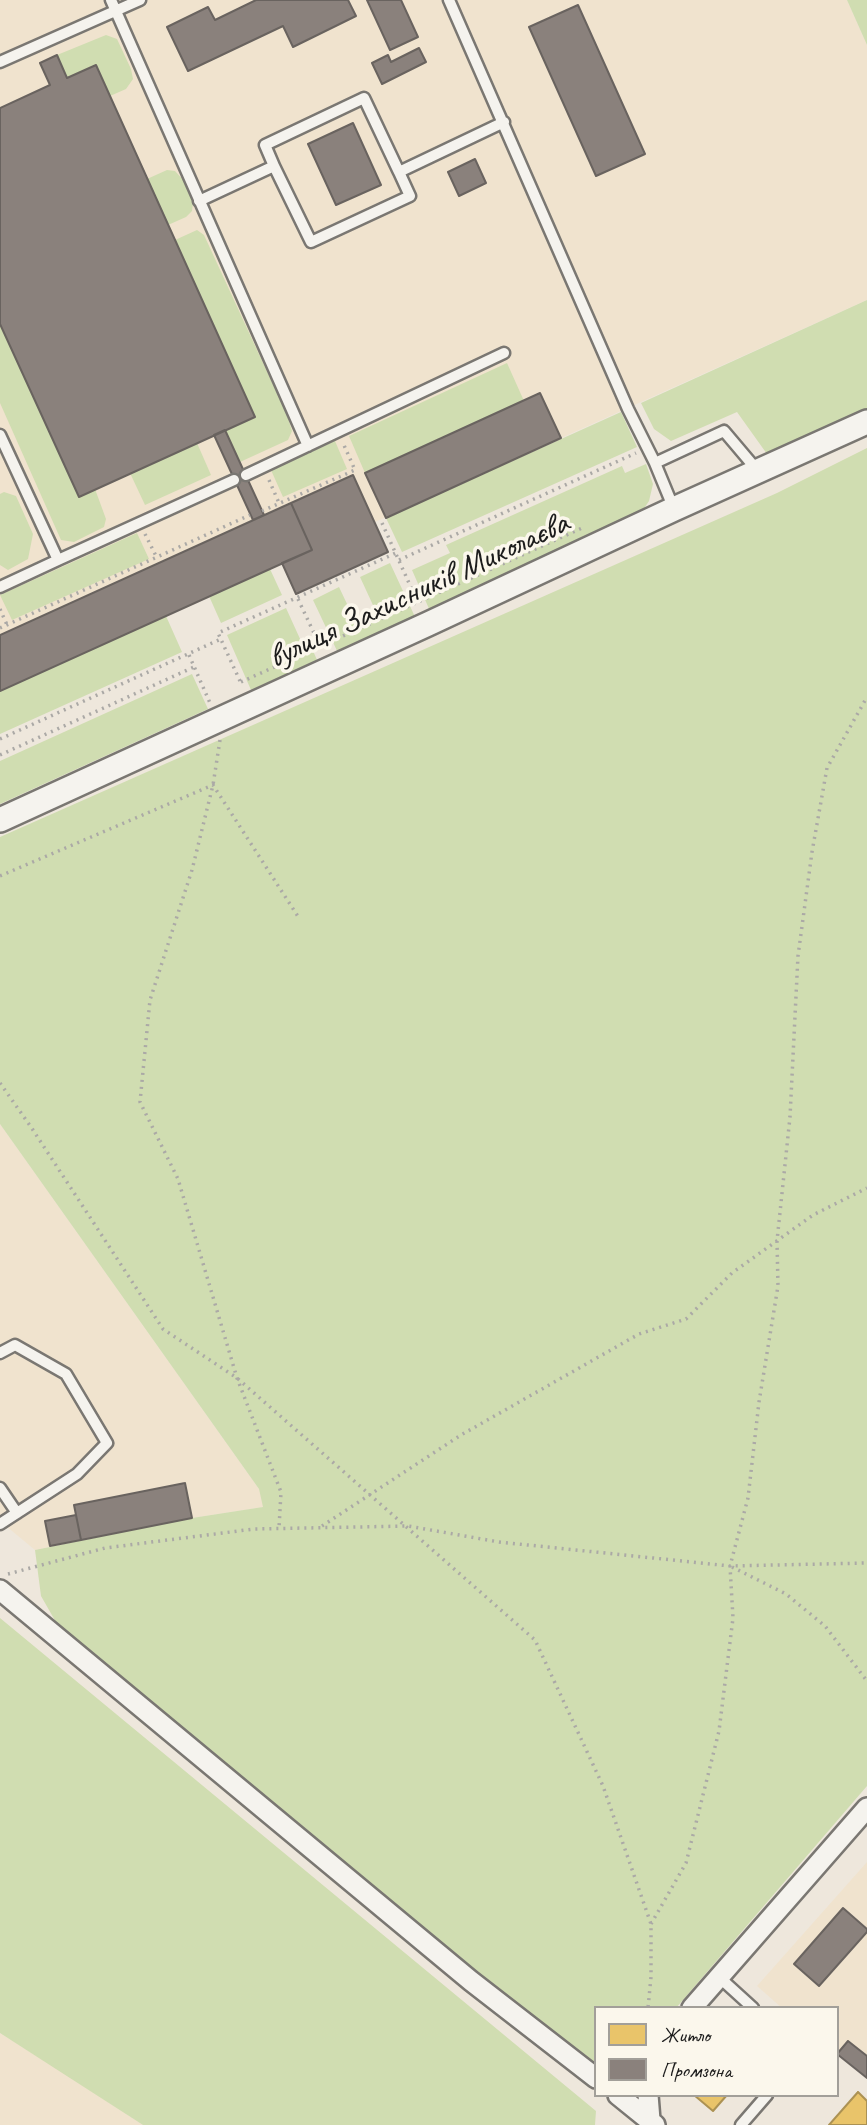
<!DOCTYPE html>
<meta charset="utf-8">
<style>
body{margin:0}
#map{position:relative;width:867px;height:2125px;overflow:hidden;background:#eee7dc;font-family:Caveat,sans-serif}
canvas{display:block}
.legend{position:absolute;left:594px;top:2006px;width:245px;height:91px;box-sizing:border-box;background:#fbf7ec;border:2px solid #a29f99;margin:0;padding:9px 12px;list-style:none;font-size:21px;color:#1c1c1c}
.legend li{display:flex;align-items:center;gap:14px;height:35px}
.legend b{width:35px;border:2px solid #a29f99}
</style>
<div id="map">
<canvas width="867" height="2125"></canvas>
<ul class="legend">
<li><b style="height:19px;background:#e9c46a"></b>Житло</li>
<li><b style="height:19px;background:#8a817c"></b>Промзона</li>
</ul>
</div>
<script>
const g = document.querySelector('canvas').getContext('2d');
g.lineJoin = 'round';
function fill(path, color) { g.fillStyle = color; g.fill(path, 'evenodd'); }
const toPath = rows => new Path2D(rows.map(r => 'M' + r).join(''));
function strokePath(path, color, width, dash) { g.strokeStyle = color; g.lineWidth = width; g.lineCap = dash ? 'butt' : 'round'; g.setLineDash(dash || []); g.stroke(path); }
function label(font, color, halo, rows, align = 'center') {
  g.font = font + ' Caveat,sans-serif'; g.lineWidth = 7; g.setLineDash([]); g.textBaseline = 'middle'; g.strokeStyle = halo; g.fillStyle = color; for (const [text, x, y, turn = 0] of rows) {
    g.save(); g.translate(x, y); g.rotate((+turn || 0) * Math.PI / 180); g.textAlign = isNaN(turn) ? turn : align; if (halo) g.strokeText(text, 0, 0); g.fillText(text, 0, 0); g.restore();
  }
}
const built = toPath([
 [0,0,847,0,867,45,867,300,375,522,388,552,296,594,282,564,0,691],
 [0,1124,259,1489,264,1507,192,1518,35,1550,0,1521],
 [867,1862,867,2078,837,2054,837,2008,782,2008,757,1986],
 [0,2033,61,2071,143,2125,0,2125]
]);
const green = toPath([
 [847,0,867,0,867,45],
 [106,35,117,39,131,69,133,79,126,89,110,96,96,65,67,78,57,55],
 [167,170,175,171,185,182,193,203,192,211,186,217,168,225,147,179],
 [197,230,204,235,287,415,292,431,288,440,240,462,225,430,255,416,175,240],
 [867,300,867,409,767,454,737,412,671,441,654,429,641,403],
 [0,324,78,496,95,489,106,519,104,527,74,542,61,540,0,403],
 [507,363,524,401,365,473,349,436],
 [621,412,637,447,402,552,386,518],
 [335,441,347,469,283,497,271,470],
 [197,443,211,475,145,505,130,473],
 [867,448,867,1786,676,2008,596,2008,596,2066,449,1950,300,1824,167,1718,57,1624,41,1596,35,1550,192,1518,263,1507,259,1489,0,1124,0,837,777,493],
 [646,464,653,484,649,501,639,516,430,611,412,570,450,553,446,545,622,466,625,473],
 [4,492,16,496,33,534,28,559,8,570,0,565,0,494],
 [137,533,149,559,12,620,0,595],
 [390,563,416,619,339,655,313,600,339,587,357,625,378,616,360,577],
 [270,569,282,595,221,623,209,596],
 [286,608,301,641,308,639,317,660,251,690,227,635],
 [166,616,182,652,0,734,0,691],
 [192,674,208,709,0,804,0,761],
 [0,1618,596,2111,595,2125,143,2125,0,2033]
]);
const homes = toPath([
 [858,2092,867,2101,867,2125,829,2125,858,2092],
 [694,2095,727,2095,713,2111,694,2095]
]);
const industry = toPath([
 [256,0,348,0,356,16,293,47,283,26,188,71,167,27,208,7,215,20,256,0],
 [367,0,401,0,418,37,390,50,367,0],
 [578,5,645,154,596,176,529,27,578,5],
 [419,48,426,62,382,84,372,63,388,55,391,62,419,48],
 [57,55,67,78,96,65,255,417,79,497,0,324,0,108,50,85,40,63,57,55],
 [353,123,381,185,336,205,308,144,353,123],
 [475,159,486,183,459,196,448,172,475,159],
 [540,393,561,438,386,518,365,473,540,393],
 [225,430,264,515,253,520,214,435,225,430],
 [353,475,388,552,296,594,282,563,312,550,291,503,353,475],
 [291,503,312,550,0,691,0,635,291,503],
 [185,1483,192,1518,81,1540,74,1505,185,1483],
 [76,1515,81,1540,50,1546,45,1521,76,1515],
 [843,1908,867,1929,867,1932,819,1986,794,1964,843,1908],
 [848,2041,867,2056,867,2078,837,2054,848,2041]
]);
const path = toPath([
 [269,480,279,503],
 [262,511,355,470,343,443],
 [382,523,418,603],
 [145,534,157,558],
 [399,560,636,453],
 [298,599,321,648],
 [0,609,7,625],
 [0,628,250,515],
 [189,655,210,703],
 [240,681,218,633,396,553],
 [241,682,582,528],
 [0,739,221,639],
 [220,740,213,785,192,870,150,1000,140,1102,178,1179,237,1378,281,1492,279,1528],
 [0,755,194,667],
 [0,876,213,785,299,918],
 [0,1083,31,1127,163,1329,237,1378,535,1640,603,1786,651,1924,651,1977,648,2008],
 [322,1526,461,1435,639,1334,686,1319,732,1273,813,1215,867,1188],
 [732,1567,786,1594,825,1626,867,1681],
 [8,1574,105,1548,254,1529,408,1526,499,1542,730,1566,867,1563],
 [651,1924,686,1863,719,1731,733,1618,730,1566,748,1498,759,1402,778,1286,777,1241,790,1117,798,956,812,852,827,768,867,697]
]);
const service = toPath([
 [111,0,308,446],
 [449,0,628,409,655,463],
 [0,62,140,0],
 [274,166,265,145,364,98,399,172],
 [199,201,274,166,311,242,410,196,399,172,504,122],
 [0,435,58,560,234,480],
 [246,475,504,353],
 [674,509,655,463,724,431,757,470],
 [0,587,58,560],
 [0,1353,15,1345,66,1374,107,1443,77,1474,0,1524],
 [0,1488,17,1513],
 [719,1977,753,2008],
 [741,2125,767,2095]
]);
const minor = toPath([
 [0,1590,471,1981,596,2078],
 [692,2008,867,1808],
 [618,2095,655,2125],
 [648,2095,650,2120]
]);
const tertiary = toPath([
 [0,820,428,624,674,509,867,422]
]);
const streetNames = [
 ["вулиця Захисників Миколаєва",419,591,-25]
];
fill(built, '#f0e3ce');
fill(green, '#d0ddb1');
fill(homes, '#e9c46a');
strokePath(homes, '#ac9253', 2);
fill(industry, '#8a817c');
strokePath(industry, '#69635f', 2);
strokePath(service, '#7a7772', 15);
strokePath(minor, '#7a7772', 24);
strokePath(tertiary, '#7a7772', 28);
strokePath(path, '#aba9a6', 3.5, [2, 5]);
strokePath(service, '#f5f3ee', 10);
strokePath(minor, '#f5f3ee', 19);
strokePath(tertiary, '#f5f3ee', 23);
label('33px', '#1c1c1c', '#fbf7ec', streetNames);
</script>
